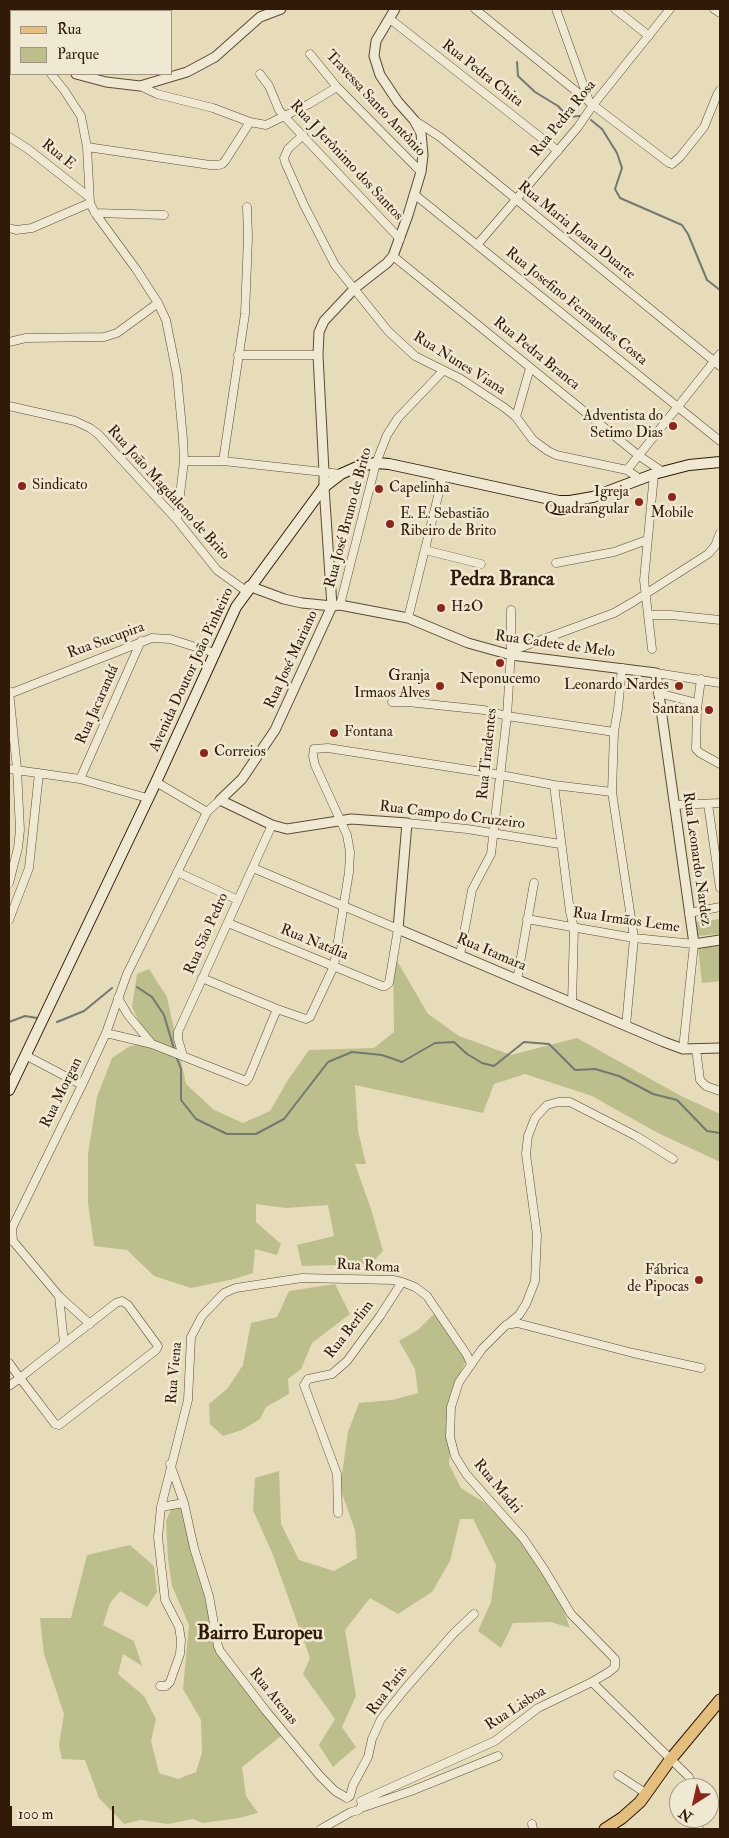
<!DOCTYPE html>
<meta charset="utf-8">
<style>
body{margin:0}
#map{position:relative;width:729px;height:1838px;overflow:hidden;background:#e7dcb9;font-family:"IM FELL Double Pica",serif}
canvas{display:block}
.frame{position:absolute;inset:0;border:10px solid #311a07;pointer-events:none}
.legend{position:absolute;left:10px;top:10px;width:162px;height:65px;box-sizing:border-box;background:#efe8d2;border:1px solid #a39681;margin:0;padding:6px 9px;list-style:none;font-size:15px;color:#311a07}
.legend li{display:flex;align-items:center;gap:10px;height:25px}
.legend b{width:25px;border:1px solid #a39681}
.north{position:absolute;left:669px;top:1778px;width:50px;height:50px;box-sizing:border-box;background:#efe8d2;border:1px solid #a39681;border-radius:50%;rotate:215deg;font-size:14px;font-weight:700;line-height:20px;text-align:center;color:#311a07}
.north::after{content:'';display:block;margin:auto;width:18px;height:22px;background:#8f2418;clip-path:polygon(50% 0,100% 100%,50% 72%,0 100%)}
.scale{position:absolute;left:10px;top:1806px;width:104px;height:22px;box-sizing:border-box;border:2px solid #311a07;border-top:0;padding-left:6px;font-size:15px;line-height:18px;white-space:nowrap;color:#311a07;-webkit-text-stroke:4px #efe8d2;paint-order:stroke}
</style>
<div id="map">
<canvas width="729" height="1838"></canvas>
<div class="frame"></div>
<ul class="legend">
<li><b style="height:6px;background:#e4be7c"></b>Rua</li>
<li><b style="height:14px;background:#bcbe8b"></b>Parque</li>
</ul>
<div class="north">N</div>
<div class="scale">100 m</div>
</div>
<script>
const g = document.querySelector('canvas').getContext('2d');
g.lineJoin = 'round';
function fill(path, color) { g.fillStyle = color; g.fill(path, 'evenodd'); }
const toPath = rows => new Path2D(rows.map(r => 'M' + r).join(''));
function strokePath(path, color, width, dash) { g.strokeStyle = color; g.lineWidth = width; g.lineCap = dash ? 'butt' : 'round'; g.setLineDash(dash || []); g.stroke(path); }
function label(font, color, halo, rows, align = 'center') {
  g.font = font + ' "IM FELL Double Pica",serif'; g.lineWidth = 5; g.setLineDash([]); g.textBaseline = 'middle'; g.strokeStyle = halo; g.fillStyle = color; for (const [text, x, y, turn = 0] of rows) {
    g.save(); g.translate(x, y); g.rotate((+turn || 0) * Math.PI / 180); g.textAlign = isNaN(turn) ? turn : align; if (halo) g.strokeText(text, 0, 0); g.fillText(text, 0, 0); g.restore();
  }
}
const green = toPath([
 [720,919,720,934,697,936,695,922],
 [720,944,720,981,702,983,698,947],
 [393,954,428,1014,459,1036,511,1055,577,1038,681,1096,720,1114,720,1162,656,1132,592,1096,525,1074,494,1084,483,1113,355,1085,358,1131,366,1164,355,1164,371,1209,383,1251,371,1264,302,1266,297,1245,334,1236,328,1205,286,1208,256,1204,256,1222,281,1244,277,1255,255,1249,253,1273,234,1279,191,1288,154,1276,127,1250,94,1246,88,1203,88,1154,97,1097,112,1058,130,1046,149,1043,132,1007,137,974,149,969,167,997,186,1084,214,1110,243,1123,270,1111,288,1080,309,1050,374,1048,394,1032],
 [335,1284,350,1314,312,1343,301,1369,288,1379,289,1394,266,1407,260,1419,242,1430,223,1436,210,1424,209,1404,227,1389,243,1365,251,1323,277,1317,289,1291],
 [437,1311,469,1355,453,1387,449,1464,461,1488,485,1503,525,1545,561,1603,570,1628,551,1622,513,1623,501,1648,478,1631,491,1602,496,1565,473,1519,460,1519,450,1561,432,1592,398,1614,370,1598,345,1630,356,1696,342,1727,356,1747,333,1767,319,1745,335,1719,303,1674,310,1658,273,1555,253,1510,255,1478,279,1471,281,1524,299,1560,334,1571,357,1558,355,1530,340,1488,348,1432,359,1403,392,1400,418,1393,415,1369,399,1341,418,1330],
 [178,1505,186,1514,221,1658,281,1736,242,1767,246,1796,258,1813,239,1818,203,1823,193,1819,168,1824,141,1820,124,1824,99,1798,85,1760,62,1759,59,1745,64,1714,44,1654,40,1618,71,1618,87,1555,130,1545,154,1566,157,1592,147,1607,120,1591,110,1603,103,1625,134,1641,142,1666,123,1654,118,1674,144,1696,156,1719,151,1741,159,1773,178,1779,196,1772,202,1753,201,1720,183,1689,189,1625,172,1586,168,1559,166,1521,171,1509]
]);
const stream = toPath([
 [517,62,518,76,535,92,558,106,568,117,580,116],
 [591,120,602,129,617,153,622,168,615,189,620,198,682,225,688,234,707,280,720,290],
 [137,987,152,997,164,1015,174,1049],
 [9,1022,25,1016,37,1018],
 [57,1022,84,1011,112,988],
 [176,1056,181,1069,181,1100,196,1119,227,1134,256,1134,284,1119,328,1062,352,1052,382,1055,402,1062,435,1043,454,1042,467,1054,482,1063,494,1066,524,1042,549,1044,575,1070,595,1069,619,1076,653,1094,677,1100,707,1131,720,1133]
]);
const minor = toPath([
 [475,9,593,105,669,163,672,164,680,157,704,127,717,95,720,90],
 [556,9,589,101],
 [615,9,649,36],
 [714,9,720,13],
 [390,19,558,151],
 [310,54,337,87,421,172],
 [51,74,64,90,81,116,87,147,90,203,95,213,136,269,158,303,166,320,177,375,183,439,184,461,177,520],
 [260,74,269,86,279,110,284,116,400,239],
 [140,86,157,94,213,108,250,122,266,125,309,104,337,87],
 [414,120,440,137,720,366],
 [303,135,288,149,284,158,285,162,304,205,335,265,388,331,415,356,461,379,505,408,516,417,533,440,548,451,556,455,627,470,640,479],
 [9,137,28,149,89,197],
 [87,147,210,165,218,165,222,164,225,161,250,122],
 [414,194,720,441],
 [95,213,164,215],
 [9,228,16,230,32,228,90,203],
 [477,245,578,127,593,105,670,9],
 [393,256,638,455,663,472],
 [9,342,26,338,104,337,117,333,158,303],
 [238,355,318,355],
 [9,406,75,421,90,428,98,434,177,520,217,570,246,591],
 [516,417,530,368],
 [184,461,223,461,341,474],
 [223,461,245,314,248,237,247,207],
 [627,470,720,354],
 [425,550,481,564],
 [556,563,614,552,647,540],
 [340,605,376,463,387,435,398,418,443,371],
 [648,615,671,615,720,620],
 [408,618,443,476],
 [652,649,644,580,654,474],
 [511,651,614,613,633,602,708,554,715,546,720,533],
 [622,668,618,709,614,732,612,792,634,938,626,1026],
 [656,673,720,683],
 [701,679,697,709,696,749,700,753,720,764],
 [9,691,17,769,20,830,18,848,9,883],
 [658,693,697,703],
 [9,694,152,638,170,639,215,653],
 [392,702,408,702,484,710,507,716,614,732],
 [9,769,80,779,147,798],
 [80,779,141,641],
 [156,782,207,812],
 [554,785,570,912,574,928,572,1003],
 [708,804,720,888],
 [674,805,720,803],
 [407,823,467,829,560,844],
 [177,872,238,900],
 [689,913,720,907],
 [527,919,634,938,694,944,683,1049],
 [9,920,29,868,39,773],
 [228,923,382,986,385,986,389,983,398,929,253,868],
 [460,955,472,890,491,854,507,716,511,651,511,610],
 [202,978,277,1009,306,1019,310,1017,334,966,349,872,350,852,347,835,315,765,313,756,314,749,328,748,501,775,554,785,612,792],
 [517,980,534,883],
 [118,998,128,1015,152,1044],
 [106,1033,152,1044,246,1081,249,1077,277,1009],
 [696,1049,700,1080,706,1086,720,1091],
 [25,1055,82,1085],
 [183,1056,178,1039,178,1032,272,825],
 [9,1240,13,1241,59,1296,64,1343],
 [13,1241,12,1228,82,1085,106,1033,127,974,207,812,220,800],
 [59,1296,90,1324],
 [508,1324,519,1315,526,1304,535,1281,537,1235,526,1154,528,1136,535,1118,547,1105,558,1102,570,1102,636,1136,673,1159],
 [9,1363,20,1378,55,1424,59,1425,156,1350,158,1346,128,1305,122,1301,116,1303,35,1366,20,1378,9,1386],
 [170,1464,184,1503,194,1548,209,1596,218,1646,220,1651,266,1711,320,1776,335,1791,347,1798],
 [161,1507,184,1503],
 [338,1513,337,1474,304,1385,308,1379,332,1374,347,1361,380,1316,402,1282],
 [592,1682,609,1672,615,1667,615,1659,571,1614,544,1569,523,1538,466,1474,455,1456,450,1437,451,1407,459,1382,482,1349,506,1325,517,1323,633,1353,701,1368],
 [160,1686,166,1686,170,1682,180,1654,181,1640,179,1627,165,1600,158,1537,161,1507,188,1400,191,1337,202,1316,224,1293,236,1288,302,1278,393,1280,402,1282,415,1287,427,1296,467,1355,471,1364],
 [618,1775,647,1794],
 [347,1798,350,1796,353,1785,368,1757,372,1739,381,1719,405,1689,453,1634,474,1614],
 [361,1801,495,1741,538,1708,592,1682,689,1777,694,1788],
 [361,1808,411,1791,498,1756],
 [697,1818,699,1829],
 [532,1824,533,1829],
 [321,1829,351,1812,359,1810,362,1805]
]);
const tertiary = toPath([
 [395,9,376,41,374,56,380,75,398,102,414,120,421,133,423,155,421,172,408,215,393,256,387,263,355,288,324,321,319,332,318,355,324,472,324,487,332,606,275,730,242,779,220,800,272,825,287,829,351,819,407,823,398,929,664,1042,683,1049,720,1048],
 [9,31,11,33],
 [76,74,106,82,140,86,187,72,215,57,260,17,281,9],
 [249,586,284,599,302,603,332,606,340,605,408,618,468,643,511,655,656,673,694,944,720,940]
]);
const secondary = toPath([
 [9,1090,156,782,236,607,324,487,341,474,359,466,376,463,389,464,417,470,559,501,570,501,593,497,654,474,689,465,720,462]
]);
const primary = toPath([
 [605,1829,622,1818,640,1802,670,1760,720,1700]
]);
const markers = [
 [673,426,5,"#8f2418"],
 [22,486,5,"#8f2418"],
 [379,489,5,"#8f2418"],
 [672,497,5,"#8f2418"],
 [639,502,5,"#8f2418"],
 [390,524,5,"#8f2418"],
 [441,608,5,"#8f2418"],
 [500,663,5,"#8f2418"],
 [440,686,5,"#8f2418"],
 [679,686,5,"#8f2418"],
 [709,710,5,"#8f2418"],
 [334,733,5,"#8f2418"],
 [204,753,5,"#8f2418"],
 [699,1280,5,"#8f2418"]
];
const streetNames = [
 ["Rua Pedra Chita",482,74,38],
 ["Travessa Santo Antônio",375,104,47],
 ["Rua Pedra Rosa",564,119,-51],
 ["Rua E",58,155,39],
 ["Rua J Jerônimo dos Santos",346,161,47],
 ["Rua Maria Joana Duarte",576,231,39],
 ["Rua Josefino Fernandes Costa",576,307,39],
 ["Rua Pedra Branca",536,354,39],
 ["Rua Nunes Viana",459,364,32],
 ["Rua João Magdaleno de Brito",168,493,48],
 ["Rua José Bruno de Brito",349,518,-75],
 ["Rua Sucupira",106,641,-20],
 ["Rua Cadete de Melo",555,645,8],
 ["Rua José Mariano",292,660,-65],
 ["Avenida Doutor João Pinheiro",192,670,-65],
 ["Rua Jacarandá",98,705,-66],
 ["Rua Tiradentes",488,754,-84],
 ["Rua Campo do Cruzeiro",452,816,7],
 ["Rua Leonardo Nardez",696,859,82],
 ["Rua Irmãos Leme",626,921,8],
 ["Rua São Pedro",207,934,-66],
 ["Rua Natália",314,943,22],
 ["Rua Itamara",491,953,23],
 ["Rua Morgan",62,1093,-64],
 ["Rua Roma",368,1267,3],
 ["Rua Berlim",350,1330,-52],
 ["Rua Viena",175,1373,-85],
 ["Rua Madri",497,1487,50],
 ["Rua Paris",388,1691,-53],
 ["Rua Atenas",273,1697,51],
 ["Rua Lisboa",516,1709,-33]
];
const poiNames = [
 ["Adventista do",663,417],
 ["Setimo Dias",663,434],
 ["Sindicato",32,486,"left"],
 ["Capelinha",389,489,"left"],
 ["Igreja",629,493],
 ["Quadrangular",629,510],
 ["Mobile",672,514,"center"],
 ["E. E. Sebastião",400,515,"left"],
 ["Ribeiro de Brito",400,532,"left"],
 ["H2O",451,608,"left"],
 ["Granja",430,677],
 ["Irmaos Alves",430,694],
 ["Neponucemo",500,680,"center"],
 ["Leonardo Nardes",669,686],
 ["Santana",699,710],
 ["Fontana",344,733,"left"],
 ["Correios",214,753,"left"],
 ["Fábrica",689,1271],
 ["de Pipocas",689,1288]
];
const districtNames = [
 ["Pedra Branca",502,581],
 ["Bairro Europeu",260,1635]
];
fill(green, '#bcbe8b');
strokePath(stream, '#707972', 2);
strokePath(minor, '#5e4a34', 9);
strokePath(tertiary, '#5e4a34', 11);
strokePath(secondary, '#311a07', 12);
strokePath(primary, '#311a07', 13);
strokePath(minor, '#efe8d2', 8);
strokePath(tertiary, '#efe8d2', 9);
strokePath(secondary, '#efe8d2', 10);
strokePath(primary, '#e4be7c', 11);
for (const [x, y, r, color] of markers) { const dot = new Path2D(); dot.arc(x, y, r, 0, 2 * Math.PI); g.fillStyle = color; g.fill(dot); strokePath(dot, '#efe8d2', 2); }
label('15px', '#311a07', '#efe8d2', streetNames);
label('15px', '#311a07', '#efe8d2', poiNames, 'right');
label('bold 20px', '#311a07', '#efe8d2', districtNames);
</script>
